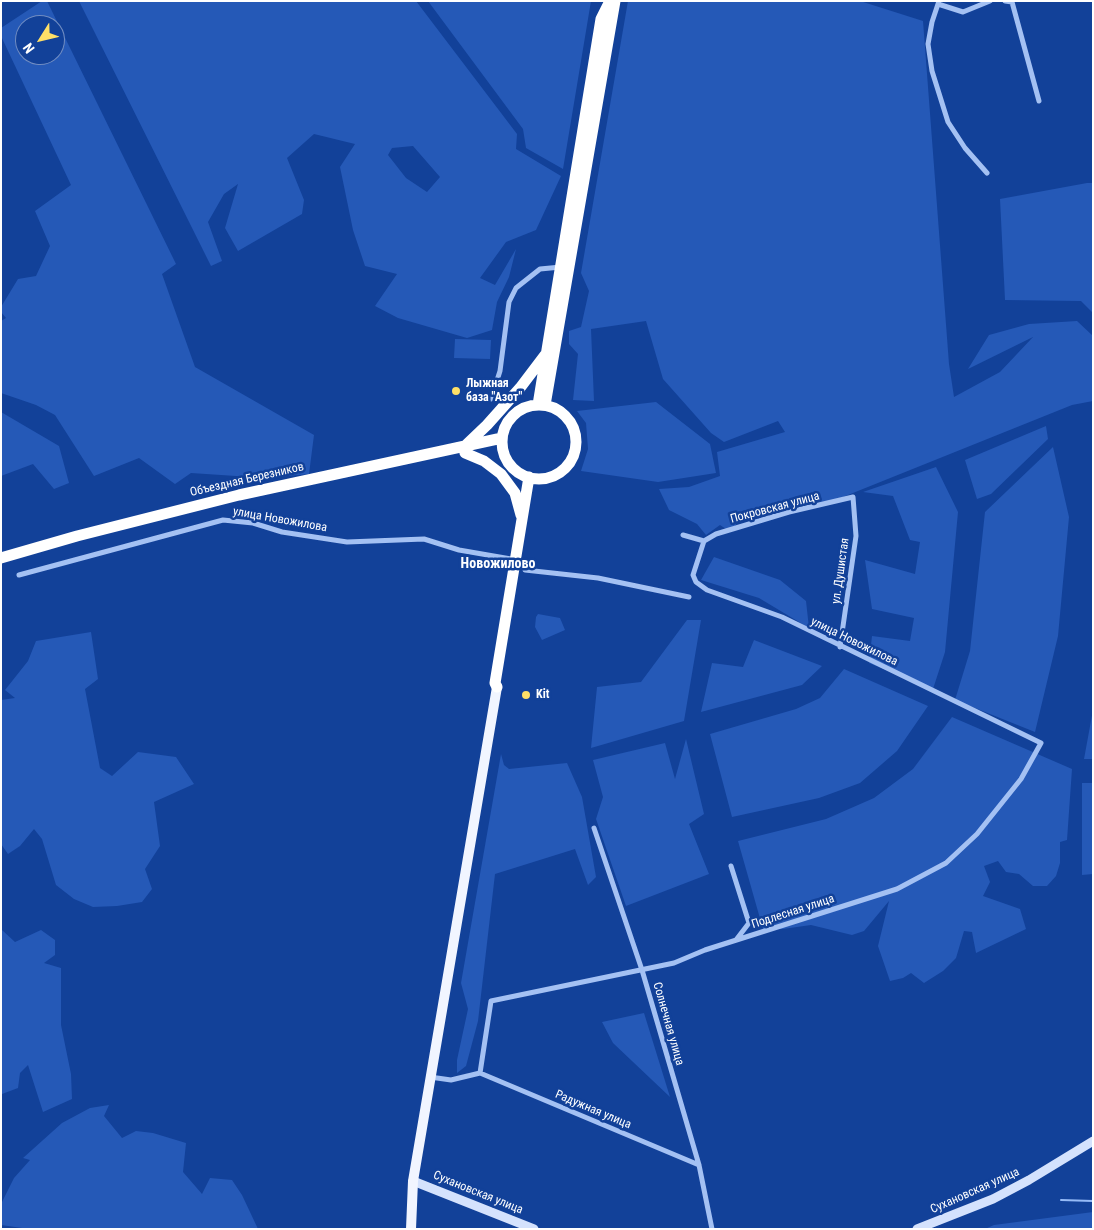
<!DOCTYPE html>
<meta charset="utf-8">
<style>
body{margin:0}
#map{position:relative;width:1094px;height:1230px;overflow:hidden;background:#124199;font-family:"Roboto Condensed",sans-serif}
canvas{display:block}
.frame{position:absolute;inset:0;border:2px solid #fff;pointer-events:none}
.north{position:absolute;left:15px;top:15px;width:50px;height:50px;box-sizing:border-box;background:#124199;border:1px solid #718dc2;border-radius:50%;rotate:234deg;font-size:14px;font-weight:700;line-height:20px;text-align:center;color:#fff}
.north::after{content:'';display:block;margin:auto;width:18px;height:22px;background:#ffe067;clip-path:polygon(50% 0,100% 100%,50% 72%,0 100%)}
</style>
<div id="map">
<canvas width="1094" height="1230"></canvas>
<div class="frame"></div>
<div class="north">N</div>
</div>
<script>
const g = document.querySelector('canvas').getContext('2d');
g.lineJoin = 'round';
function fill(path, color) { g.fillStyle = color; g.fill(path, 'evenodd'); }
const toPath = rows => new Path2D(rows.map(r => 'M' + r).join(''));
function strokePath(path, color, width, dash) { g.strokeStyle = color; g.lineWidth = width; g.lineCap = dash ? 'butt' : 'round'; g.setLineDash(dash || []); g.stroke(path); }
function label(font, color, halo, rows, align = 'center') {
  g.font = font + ' "Roboto Condensed",sans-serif'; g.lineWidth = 5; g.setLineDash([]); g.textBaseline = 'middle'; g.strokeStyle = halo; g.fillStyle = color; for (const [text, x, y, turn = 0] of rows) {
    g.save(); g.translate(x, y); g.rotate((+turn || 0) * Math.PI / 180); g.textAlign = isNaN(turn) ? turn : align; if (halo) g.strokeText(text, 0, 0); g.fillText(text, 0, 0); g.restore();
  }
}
const green = toPath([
 [42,1,47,1,176,264,162,274,195,367,314,435,309,474,266,478,191,473,175,484,139,458,94,476,55,415,36,405,1,393,1,321,6,318,1,312,1,307,18,279,36,276,50,246,35,211,71,185,1,36,1,28],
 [25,25,55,25,55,55,25,55],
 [79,1,416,1,517,134,516,149,561,176,536,230,506,242,480,278,495,285,516,249,509,277,497,302,492,330,467,338,398,318,375,306,397,274,365,266,353,230,340,167,355,144,314,134,287,158,304,200,302,214,238,251,225,228,238,184,224,194,208,222,222,261,211,266],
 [413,146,440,177,427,192,406,178,388,155,392,148],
 [428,1,591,1,563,169,526,148,523,129],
 [628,1,860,1,923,21,949,364,954,397,1000,372,1033,337,968,369,989,335,1029,324,1077,321,1093,336,1093,401,1072,405,833,501,814,502,741,520,729,531,720,525,706,535,697,524,669,510,659,489,689,487,720,476,717,452,785,432,778,421,724,442,711,433,663,379,646,321,591,329,594,401,573,400,578,354,569,344,569,331,581,327,589,291,581,273],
 [1087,183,1093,183,1093,313,1081,301,1005,300,1000,199],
 [455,339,491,340,490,359,454,358],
 [656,402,710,444,716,473,658,482,581,471,588,449,586,423,577,411],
 [1,412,59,446,69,483,54,489,33,464,1,476],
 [1046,426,1048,439,991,494,977,499,965,460],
 [1053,447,1069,517,1058,636,1035,732,955,700,970,651,985,512],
 [936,467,958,512,945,652,933,689,869,663,872,636,910,641,914,618,872,609,865,560,915,574,920,542,910,540,893,496,863,492],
 [714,557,780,580,806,601,809,628,759,598,701,580],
 [538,614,560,618,565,630,542,640,535,627,536,617],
 [687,620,701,620,684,721,591,748,597,687,641,682],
 [91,632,98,679,85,689,100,768,112,776,138,752,176,757,194,784,154,802,160,846,145,869,152,889,142,902,117,906,93,907,74,899,56,885,42,839,34,829,20,846,8,854,1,844,1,700,15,698,5,690,28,661,36,641],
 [754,640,822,666,802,685,701,712,712,663,743,667],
 [844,669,928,706,897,751,860,783,819,798,732,817,710,734,796,709,820,698],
 [1093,710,1093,759,1083,759,1084,759],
 [952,717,1072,769,1067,840,1060,842,1060,863,1056,876,1047,886,1033,886,1019,874,1006,872,998,861,984,866,990,882,983,896,1020,909,1026,929,976,953,972,932,964,931,956,958,943,971,924,983,911,973,903,978,890,981,878,946,889,901,864,931,852,935,811,925,783,929,763,929,738,841,826,819,874,798,913,769],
 [686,739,704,814,689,824,709,874,626,906,596,819,603,797,593,760,665,743,675,779],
 [501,754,504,765,509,769,567,763,582,797,596,877,588,885,575,849,495,874,478,1021,466,1066,457,1073,457,1060,468,1009,461,983],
 [1082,783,1093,783,1093,874,1082,875],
 [2,930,15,942,41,930,55,940,55,955,44,963,61,968,61,1025,71,1074,72,1099,43,1112,28,1065,20,1073,18,1088,2,1094,1,1091],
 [644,1013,670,1097,613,1043,602,1022],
 [109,1105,104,1116,122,1138,136,1131,153,1133,186,1143,183,1172,202,1194,210,1178,232,1180,242,1195,258,1229,29,1229,1,1225,1,1204,14,1178,30,1160,23,1158,62,1123,90,1108],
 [1093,1212,1093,1229,985,1229,994,1225]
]);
const stream = toPath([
 [1061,1200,1093,1201]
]);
const street = toPath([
 [939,1,932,22,928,44,932,71,948,122,965,148,987,173],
 [1005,1,1012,2,1039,101],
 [938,4,963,12,990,1],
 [491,399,500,371,509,302,516,288,540,269,561,267],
 [683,535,704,541],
 [704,541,716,534,789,512,853,497,856,536,840,647],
 [525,570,598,578,689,597],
 [19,575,223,520,253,523,282,532,347,542,424,539,459,550,511,559],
 [594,828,642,970,699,1165,712,1229],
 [731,866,749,923,736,940],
 [480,1073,491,1001,674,963,705,950,897,889,946,863,977,834,1021,779,1041,743,782,617,707,590,696,582,693,575,704,541],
 [480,1073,699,1165],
 [430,1077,451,1080,480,1073]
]);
const secondary = toPath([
 [413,1181,534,1229],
 [917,1229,993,1199,1029,1180,1093,1141]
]);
const primary = toPath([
 [411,1229,413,1181,497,687]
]);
const highway = toPath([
 [538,405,601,19,610,1],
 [545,405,615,1],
 '502 442a37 37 0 1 1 74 0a37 37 0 1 1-74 0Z',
 [465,446,487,425,520,388,545,355],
 [465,453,484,461,501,474,515,493,521,515],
 [1,558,77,536,239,495,502,438],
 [497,687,495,683,529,477]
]);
const markers = [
 [456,391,5,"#ffe067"],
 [526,695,5,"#ffe067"]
];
const poiNames = [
 ["Лыжная",466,384],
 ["база \"Азот\"",466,398],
 ["Kit",536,695]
];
const streetNames = [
 ["Объездная Березников",247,480,-13],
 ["Покровская улица",775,508,-15],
 ["улица Новожилова",280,520,10],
 ["ул. Душистая",841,571,-82],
 ["улица Новожилова",854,642,26],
 ["Подлесная улица",793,912,-18],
 ["Солнечная улица",668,1024,74],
 ["Радужная улица",593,1110,23],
 ["Сухановская улица",975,1191,-24],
 ["Сухановская улица",478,1193,22]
];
const neighbourhoodNames = [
 ["Новожилово",498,564]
];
fill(green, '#2559b7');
strokePath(stream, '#96bbf7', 2);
strokePath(street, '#a4c1f3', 5);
strokePath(secondary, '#d4e2fd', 9);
strokePath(primary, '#f1f5ff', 10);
strokePath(highway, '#fff', 11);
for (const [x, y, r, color] of markers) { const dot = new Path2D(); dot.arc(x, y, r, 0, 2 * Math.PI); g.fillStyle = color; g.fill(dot); strokePath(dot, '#124199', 2); }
label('bold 12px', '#fff', '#124199', poiNames, 'left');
label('12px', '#fff', '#124199', streetNames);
label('bold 14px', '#fff', '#124199', neighbourhoodNames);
</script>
